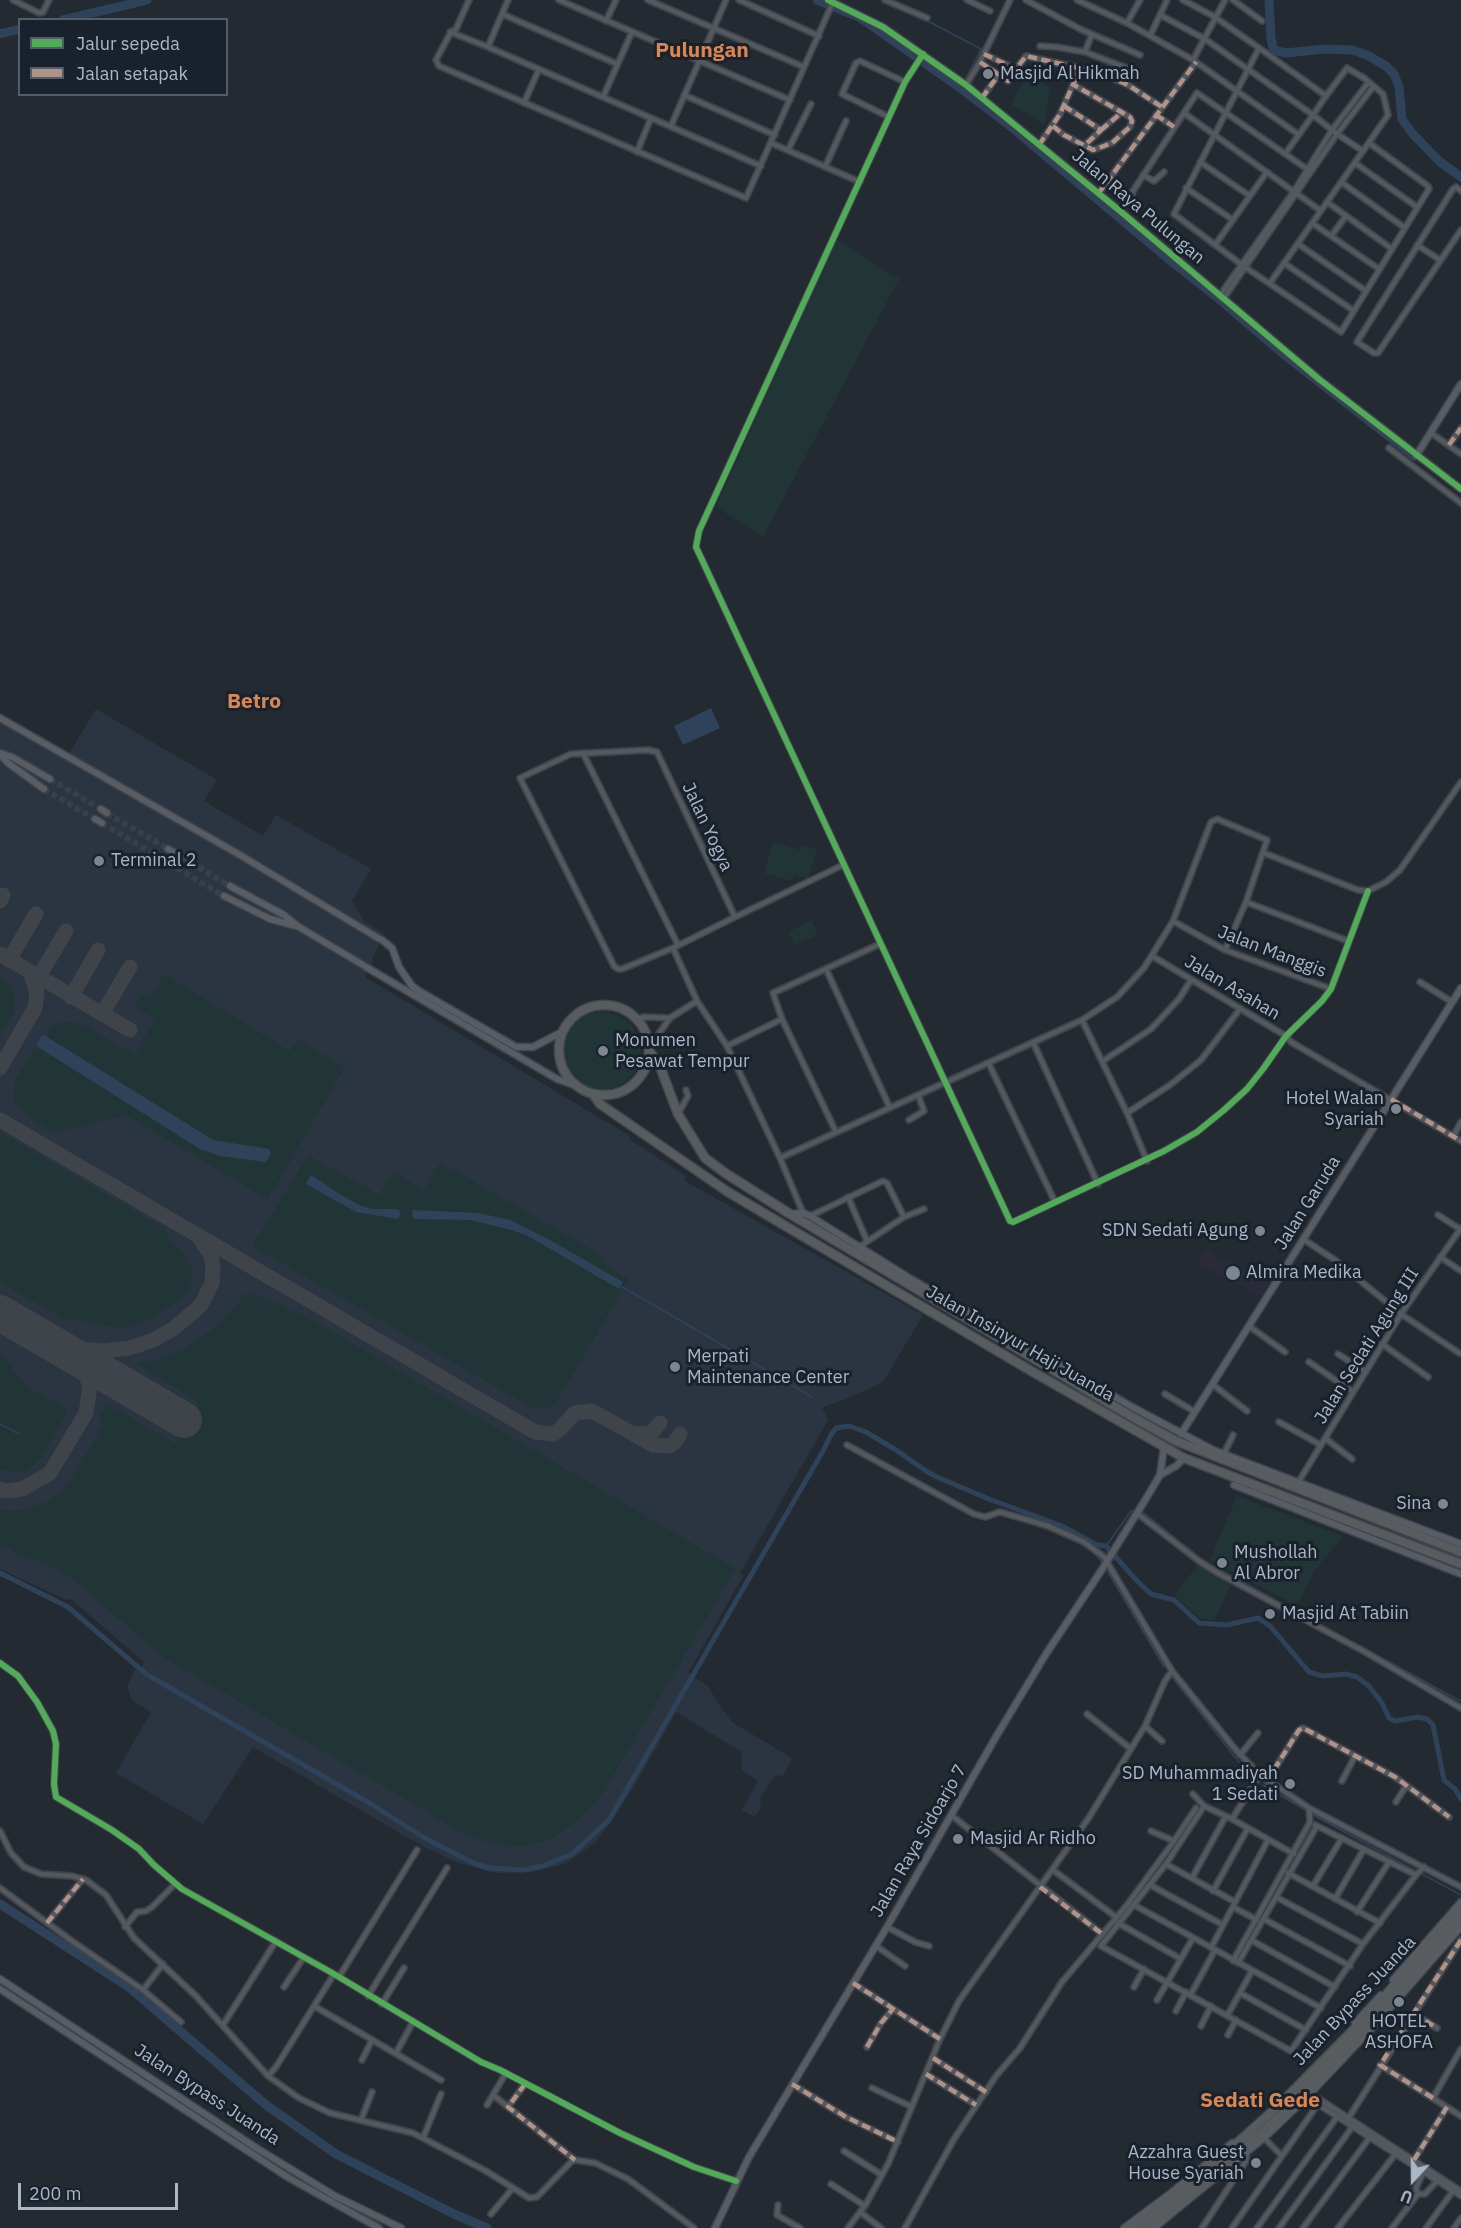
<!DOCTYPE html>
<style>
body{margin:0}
#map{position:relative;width:1461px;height:2228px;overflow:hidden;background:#242a31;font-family:"IBM Plex Sans",sans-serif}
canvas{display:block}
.legend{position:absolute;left:18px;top:18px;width:210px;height:78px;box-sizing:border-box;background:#18212c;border:2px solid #535d69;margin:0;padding:8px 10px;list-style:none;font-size:18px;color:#acb7c5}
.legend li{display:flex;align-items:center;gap:12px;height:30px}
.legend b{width:30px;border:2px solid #535d69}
.north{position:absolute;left:1383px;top:2150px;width:60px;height:60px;-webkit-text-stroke:4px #18212c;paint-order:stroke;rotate:201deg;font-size:16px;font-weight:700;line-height:24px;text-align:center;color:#acb7c5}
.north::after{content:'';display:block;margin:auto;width:21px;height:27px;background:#acb7c5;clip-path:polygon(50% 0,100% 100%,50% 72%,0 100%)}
.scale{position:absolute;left:18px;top:2183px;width:160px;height:27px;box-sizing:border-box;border:3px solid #acb7c5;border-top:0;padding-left:8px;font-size:18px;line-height:21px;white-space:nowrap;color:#acb7c5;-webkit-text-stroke:4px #18212c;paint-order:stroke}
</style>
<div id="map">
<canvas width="1461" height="2228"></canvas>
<ul class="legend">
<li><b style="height:8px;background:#51ab58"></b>Jalur sepeda</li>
<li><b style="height:8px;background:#af9288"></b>Jalan setapak</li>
</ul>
<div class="north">U</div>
<div class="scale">200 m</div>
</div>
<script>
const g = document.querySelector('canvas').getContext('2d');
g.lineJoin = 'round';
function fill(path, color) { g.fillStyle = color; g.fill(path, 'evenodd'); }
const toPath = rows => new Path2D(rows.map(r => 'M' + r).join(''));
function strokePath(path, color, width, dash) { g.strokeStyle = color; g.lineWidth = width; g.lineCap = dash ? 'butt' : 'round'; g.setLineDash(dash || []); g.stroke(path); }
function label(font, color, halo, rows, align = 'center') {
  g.font = font + ' "IBM Plex Sans",sans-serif'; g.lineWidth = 6; g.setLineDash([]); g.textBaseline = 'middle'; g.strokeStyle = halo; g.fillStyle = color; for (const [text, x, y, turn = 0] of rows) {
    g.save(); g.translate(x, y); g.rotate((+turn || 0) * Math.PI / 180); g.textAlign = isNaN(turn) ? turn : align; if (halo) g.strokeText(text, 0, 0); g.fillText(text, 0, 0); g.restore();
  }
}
const medical = toPath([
 [1205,1250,1269,1284,1261,1297,1198,1263]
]);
const airport = toPath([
 [96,709,217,780,204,801,263,836,276,815,371,869,352,901,364,921,385,934,372,958,373,960,365,977,630,1136,629,1139,686,1176,685,1181,923,1315,883,1382,844,1400,822,1407,828,1420,740,1573,743,1576,688,1673,708,1686,719,1705,732,1722,792,1758,783,1776,775,1775,759,1800,761,1801,760,1809,754,1817,742,1810,758,1781,748,1775,741,1768,742,1752,676,1712,635,1785,611,1822,595,1842,565,1864,531,1872,495,1873,459,1863,422,1846,253,1747,203,1824,116,1773,151,1712,132,1700,127,1686,135,1669,140,1671,144,1662,72,1600,64,1599,0,1569,0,713,69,754]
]);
const green = toPath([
 [1027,74,1050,87,1045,125,1011,104],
 [836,240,899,279,763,537,716,507],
 [773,842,800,850,802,845,817,849,808,879,794,874,792,881,764,873],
 [811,921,818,935,795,945,788,932],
 [164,974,290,1051,298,1039,343,1067,343,1071,268,1199,125,1115,55,1132,29,1118,15,1102,13,1094,16,1078,33,1051,38,1050,47,1035,47,1029,59,1023,69,1021,85,1026,135,1055,155,1019,134,1007,141,994,150,999],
 [0,977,11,987,15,1003,14,1011,0,1037],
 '563 1051a39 39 0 1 1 78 0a39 39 0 1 1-78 0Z',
 [0,1132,164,1228,174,1246,183,1252,192,1269,192,1281,188,1291,178,1301,152,1318,127,1328,112,1327,80,1320,65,1320,0,1282],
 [308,1155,379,1195,393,1172,424,1190,440,1162,605,1257,602,1263,629,1279,557,1401,548,1409,532,1408,252,1246],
 [250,1293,272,1301,319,1324,736,1569,601,1796,578,1820,555,1837,525,1846,494,1844,464,1834,163,1657,73,1579,53,1568,0,1545,0,1509,9,1511,27,1510,46,1502,62,1490,73,1476,103,1425,98,1420,107,1404,175,1443,199,1402,137,1365,139,1362,160,1360,183,1350,214,1328,235,1308,244,1294],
 [0,1352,26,1386,66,1408,67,1412,39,1461,28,1470,16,1473,0,1469],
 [1237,1496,1343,1536,1315,1570,1297,1606,1210,1560],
 [1198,1564,1231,1584,1215,1620,1201,1619,1175,1596]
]);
const water = toPath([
 [711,708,720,728,683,745,674,726],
 [44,1035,213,1140,269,1149,271,1153,266,1162,220,1156,200,1149,38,1047,37,1043,41,1037],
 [311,1175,338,1193,359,1205,372,1209,398,1209,401,1214,398,1219,356,1212,306,1184],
 [412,1210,478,1213,510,1220,550,1240,623,1282,619,1289,528,1236,512,1230,470,1220,413,1219]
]);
const stream = toPath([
 [922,18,981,49,964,82],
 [619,1285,812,1397],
 [0,1424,19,1434],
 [1144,1513,1204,1561,1461,1701],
 [1021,1520,1062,1535],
 [1080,1543,1093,1552,1103,1563],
 [1106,1546,1131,1511,1134,1511],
 [1105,1567,1164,1667],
 [1172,1677,1238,1761,1254,1776],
 [1263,1785,1307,1811],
 [1311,1814,1461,1895]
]);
const canal = toPath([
 [0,1573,68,1607,146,1674,371,1804,423,1837,473,1863,489,1868,523,1870,543,1866,572,1854,609,1820,823,1451,831,1435,836,1428,849,1426,866,1432,896,1450,926,1471,937,1477,989,1499,1062,1526,1097,1545,1106,1546,1137,1581,1151,1594,1174,1600,1199,1623,1227,1625,1258,1618,1270,1626,1309,1672,1323,1676,1346,1674,1357,1677,1369,1686,1382,1703,1389,1718,1395,1721,1418,1717,1427,1719,1433,1725,1444,1780,1455,1789,1461,1799]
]);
const river = toPath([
 [817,0,859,17,871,25,959,87,1010,126,1171,261,1219,299,1287,357,1414,456],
 [1269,0,1271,38,1273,48,1277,51,1286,53,1324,49,1352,50,1367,55,1386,66,1394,74,1399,87,1402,119,1412,133,1439,161,1461,177],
 [63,20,147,0],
 [0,34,20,29],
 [0,1904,130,1988,266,2105,336,2154,454,2214,487,2228]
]);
const taxiway = toPath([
 [0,901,3,895],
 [0,954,130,1030],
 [9,960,36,914],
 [38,978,66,931],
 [71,997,98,950],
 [102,1014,130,967],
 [0,1068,35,1008,37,993,31,974],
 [0,1120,535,1432,553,1434,559,1430,575,1413,592,1411,653,1445,669,1446,675,1442,680,1434],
 [48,1341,78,1349,103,1351,130,1348,153,1340,173,1329,201,1305,212,1283,213,1267,211,1255,200,1239],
 [633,1433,646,1434,653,1431,660,1423],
 [0,1489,4,1491,22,1489,50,1473,86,1413,90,1385,80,1364,67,1352]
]);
const runway = toPath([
 [0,1313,184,1420]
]);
const secondaryTunnel = toPath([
 [50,779,101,809],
 [44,789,95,819],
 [107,813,168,849],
 [102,823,162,859],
 [175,853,230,886],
 [169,863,224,896]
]);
const street = toPath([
 [13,0,39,13,43,12,49,0],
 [469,0,456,29,451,32,436,60,439,66,746,198,833,2],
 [559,0,790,100],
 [648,0,804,67],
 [739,0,819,36],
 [885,0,927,18],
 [967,0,990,11],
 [1026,0,1080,29,1140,55],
 [1077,0,1127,23,1193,60,1225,0],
 [1183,0,1215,17,1259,48,1174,214,1242,265,1341,332,1429,189,1428,186,1369,143],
 [1233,0,1262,21],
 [502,14,617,64],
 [1160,15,1205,39,1313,115,1337,134,1363,151,1388,115,1383,94,1364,78,1347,68,1326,96,1313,115,1285,154],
 [606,21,616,0],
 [1127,23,1140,0],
 [450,32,488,47,761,166],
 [1150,36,1167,0],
 [1040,46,1056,47,1085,52,1137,72],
 [488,47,508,0],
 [1259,48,1326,96],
 [1085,52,1092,34],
 [923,54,905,82,889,117,699,531,696,547,1010,1221,1013,1222,1164,1151,1197,1132,1224,1110,1247,1089,1263,1069,1286,1036,1322,1001,1331,989,1368,891],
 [984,54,1016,69,1026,56,1101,73,1128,85,1162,107],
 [1193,60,1299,135],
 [980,62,1008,81,1016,69],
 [966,85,980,62,1010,0],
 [684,95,775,135],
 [603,97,632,32],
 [982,98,999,74],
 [524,103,539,69],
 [1064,106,1101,130,1084,146],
 [1184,113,1321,211],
 [1156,115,1174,127],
 [889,117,842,94,856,63,860,61,905,82],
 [671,126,726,0],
 [1053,126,1064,135,1093,150,1112,143,1130,127,1132,121,1130,117,1074,85],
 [1101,130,1121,113],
 [771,143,860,182],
 [1039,145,1060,114,1080,69],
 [788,150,811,104],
 [637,152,651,118],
 [1200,162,1250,196],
 [1355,163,1417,207],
 [825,167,846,121],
 [1143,175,1154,181,1164,172],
 [1341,182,1405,228],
 [1186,188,1233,220],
 [1461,191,1456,187,1453,189,1357,342,1374,353,1378,353,1461,230],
 [1098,194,1196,62],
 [1327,202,1392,249],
 [1120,211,1132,195,1133,191,1197,93,1307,169],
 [1312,223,1379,269],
 [1331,236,1346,216],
 [1298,244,1366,291],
 [1215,245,1267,172],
 [1417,245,1440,260],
 [1284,263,1354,311],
 [1270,283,1363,151],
 [1220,295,1294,191,1332,130,1368,83],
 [1224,298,1337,134,1373,87],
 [1431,433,1461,454],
 [1449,445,1461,428],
 [1389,448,1461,503],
 [583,753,678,945],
 [1264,853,1358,890,1368,891,1386,882,1400,870,1461,782],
 [1246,902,1348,941],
 [735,917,657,752,648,750,571,754,520,778,614,966,618,969,622,969,673,948,735,917,843,865],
 [1173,921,1225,950,1331,989],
 [673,948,697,1001,727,1046,780,1158,803,1213],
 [1152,956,1286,1036,1291,1042,1461,1141],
 [826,969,890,1108],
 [1420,982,1452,1002],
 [637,1019,645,1017,670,1018],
 [1082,1020,1127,1113,1147,1161],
 [1033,1042,1098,1184],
 [650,1046,670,1018,697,1001],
 [727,1046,782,1019],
 [1103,1061,1151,1029,1179,999,1191,980],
 [989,1064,1055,1202],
 [679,1112,688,1096,686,1090],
 [1127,1113,1170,1085,1201,1060,1240,1009],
 [909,1120,924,1111,918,1095],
 [836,1132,782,1019,773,993,880,944],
 [1453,1137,1461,1122],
 [780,1158,1082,1020,1117,997,1144,968,1173,921,1211,822,1217,819,1267,840,1246,902,1225,950],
 [848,1197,867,1241],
 [1438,1215,1460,1229],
 [810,1216,883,1181,887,1183,904,1217],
 [1303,1239,1335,1260,1401,1314,1459,1353],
 [859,1247,904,1217,924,1209],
 [1440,1257,1461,1271],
 [1249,1326,1285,1352],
 [1382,1344,1428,1377],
 [1338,1354,1366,1372],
 [1309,1362,1353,1392],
 [1212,1384,1247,1411],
 [1165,1394,1195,1412],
 [1279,1422,1321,1445],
 [1325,1438,1352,1459],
 [847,1445,974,1514,985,1517,1000,1512,1048,1526,1084,1542,1108,1560],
 [1224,1454,1233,1435],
 [1299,1481,1401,1314,1461,1228],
 [1138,1514,1199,1561,1218,1573,1367,1653,1461,1708],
 [1107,1562,1172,1671,1236,1750,1260,1775,1309,1808,1461,1887],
 [0,1663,18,1676,37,1702,53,1731,56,1744,54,1784,56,1797,112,1830,139,1849,154,1865,182,1889,334,1974,481,2062,500,2070,620,2133,694,2167,736,2181],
 [1087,1714,1131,1749],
 [1145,1726,1162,1741],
 [1240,1755,1258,1733],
 [1267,1781,1299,1730,1303,1728,1395,1777,1449,1817],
 [1342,1781,1355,1756],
 [1193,1794,1204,1806,1232,1819,1294,1854],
 [1396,1802,1406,1786],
 [1204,1806,1166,1864,1101,1946,1291,2051,1363,1944,1416,1875,1424,1867],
 [951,1815,1101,1933],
 [1232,1819,1260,1775],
 [1315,1825,1416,1875],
 [0,1831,11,1853,24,1867,41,1874,72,1876,86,1880,106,1895,134,1938,196,1996,268,2076,299,2098,330,2113,413,2133,486,2171,529,2198,537,2197,571,2162,575,2160,595,2163,628,2179,694,2228],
 [1174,1841,1196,1808],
 [1166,1864,1235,1902],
 [1053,1870,1116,1917],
 [1288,1873,1380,1923],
 [1192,1878,1226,1816],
 [1150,1885,1223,1925],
 [1313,1886,1342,1838],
 [0,1888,72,1941,143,1990,163,1964],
 [1213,1891,1248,1828],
 [1276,1897,1363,1944],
 [1335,1899,1364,1849],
 [1134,1905,1321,2008],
 [1233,1907,1257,1920],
 [1357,1912,1389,1862],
 [1264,1919,1350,1966],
 [47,1923,83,1879],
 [1118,1923,1181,1959],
 [125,1927,137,1912,146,1911,152,1907,175,1884],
 [887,1927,915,1942,929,1946],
 [1251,1940,1335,1987],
 [876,1946,905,1966],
 [1211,1948,1268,1840],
 [1233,1961,1310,1822,1309,1808],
 [1238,1963,1317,1826],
 [339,1977,417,1850],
 [853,1983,940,2039],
 [284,1987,304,1957],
 [1134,1987,1144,1969],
 [143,1990,181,2022],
 [1240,1993,1306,2030],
 [1191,1994,1215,1950],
 [368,1996,447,1868],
 [1157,2000,1193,1938],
 [382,2004,404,1968],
 [314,2006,441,2080],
 [1176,2011,1186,1992],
 [1414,2014,1437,2028],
 [1227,2016,1252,1971],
 [223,2025,276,1941],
 [1201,2026,1211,2006],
 [1228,2035,1236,2020],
 [867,2047,881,2023,892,2010],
 [396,2053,413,2022],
 [933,2058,986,2092],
 [362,2060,372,2040],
 [1380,2065,1461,2116],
 [926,2074,976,2105],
 [268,2076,276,2067,334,1974],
 [792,2084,846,2117,898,2142],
 [872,2088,912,2107],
 [1310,2093,1461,2191],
 [493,2095,575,2160],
 [1305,2096,1461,2196],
 [1433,2098,1461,2049],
 [487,2105,506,2073],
 [508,2107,525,2084],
 [361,2120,372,2092],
 [1346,2122,1461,1940],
 [423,2138,441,2094],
 [1264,2138,1282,2156],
 [844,2151,882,2175],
 [1414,2160,1447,2107],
 [1423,2173,1416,2188,1418,2194,1425,2194,1437,2181],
 [831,2184,865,2206],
 [778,2205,777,2215,800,2228],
 [860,2212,881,2228],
 [491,2214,512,2189],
 [848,2228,866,2204,888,2164,940,2039,959,2001,1088,1819,1145,1726,1165,1681,1172,1671],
 [905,2228,954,2139,996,2076,1020,2048,1062,1982,1127,1905,1174,1841,1151,1831],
 [1202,2228,1246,2161,1247,2152],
 [1232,2228,1318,2104],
 [1257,2228,1337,2117],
 [1279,2228,1353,2126],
 [1303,2228,1370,2137],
 [1338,2228,1397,2152],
 [1392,2228,1418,2194],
 [1426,2228,1453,2191],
 [1454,2228,1461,2218]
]);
const secondary = toPath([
 [828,0,883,27,966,85,1120,211,1320,380,1461,489],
 [1416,456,1461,384],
 [0,718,240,855,378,938],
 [0,753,12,757,50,779],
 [0,754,8,763,44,789],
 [101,809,107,813],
 [95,819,102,823],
 [168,849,175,853],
 [162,859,169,863],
 [230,886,284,915,299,927,363,965],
 [224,896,270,919,296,926],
 [382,940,392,948,399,967,412,986,419,991,516,1047,533,1047,564,1031],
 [366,967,557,1079,577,1086],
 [791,1214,803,1213,810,1216,911,1279,1134,1408,1213,1450,1461,1544],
 [1181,1434,1461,988],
 [1160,1475,1176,1466,1184,1458],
 [1234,1485,1461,1574],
 [0,1979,258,2149,335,2196,401,2228],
 [1393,1980,1461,1902],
 [0,1989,289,2178,379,2228],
 [1355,2023,1381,1995],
 [715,2228,749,2157,887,1927,997,1735,1046,1654,1101,1571,1147,1497,1160,1475,1164,1447],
 [1124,2228,1171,2193,1232,2143],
 [1154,2228,1264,2138,1307,2097,1375,2025,1461,1927]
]);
const highway = toPath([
 '559 1050a45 45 0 1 1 90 0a45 45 0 1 1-90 0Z',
 [650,1052,659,1064,678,1114,705,1158,725,1173,790,1214,1129,1415,1176,1441,1461,1552],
 [593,1094,600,1104,728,1192,1033,1372,1184,1458,1461,1564],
 [1133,2228,1201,2175,1275,2109,1369,2014,1461,1909],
 [1145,2228,1203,2184,1281,2115,1350,2044,1461,1919]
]);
const quiet = toPath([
 [984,54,1016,69,1026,56,1101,73,1128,85,1162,107],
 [980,62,1008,81,1016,69],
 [982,98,999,74],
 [1064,106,1101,130,1084,146],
 [1156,115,1174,127],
 [1053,126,1064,135,1093,150,1112,143,1130,127,1132,121,1130,117,1074,85],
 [1101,130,1121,113],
 [1039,145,1060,114,1080,69],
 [1098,194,1196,62],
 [1449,445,1461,428],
 [1391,1099,1461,1141],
 [1267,1781,1299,1730,1303,1728,1395,1777,1449,1817],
 [1040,1887,1101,1933],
 [47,1923,83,1879],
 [853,1983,940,2039],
 [1414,2014,1437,2028],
 [867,2047,881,2023,892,2010],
 [933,2058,986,2092],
 [926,2074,976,2105],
 [525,2084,508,2107,575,2160],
 [792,2084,846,2117,898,2142],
 [1433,2098,1380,2065,1461,1940],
 [1414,2160,1447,2107]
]);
const cycleway = toPath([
 [828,0,883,27,966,85,1120,211,1320,380,1461,489],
 [923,54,905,82,889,117,699,531,696,547,1010,1221,1013,1222,1164,1151,1197,1132,1224,1110,1247,1089,1263,1069,1286,1036,1322,1001,1331,989,1368,891],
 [0,1663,18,1676,37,1702,53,1731,56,1744,54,1784,56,1797,112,1830,139,1849,154,1865,182,1889,334,1974,481,2062,500,2070,620,2133,694,2167,736,2181]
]);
const markers = [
 [988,74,6,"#7c8691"],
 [99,861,6,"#7c8691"],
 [603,1051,6,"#7c8691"],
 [1396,1109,6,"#7c8691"],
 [1260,1231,6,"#7c8691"],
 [1233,1273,8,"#7c8691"],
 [675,1367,6,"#7c8691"],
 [1443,1504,6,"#7c8691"],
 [1222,1563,6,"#7c8691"],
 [1270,1614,6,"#7c8691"],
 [1290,1784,6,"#7c8691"],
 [958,1839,6,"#7c8691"],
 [1399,2002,6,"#7c8691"],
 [1256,2163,6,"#7c8691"]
];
const poiNames = [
 ["Masjid Al Hikmah",1000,74],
 ["Terminal 2",111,861],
 ["Monumen",615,1041],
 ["Pesawat Tempur",615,1062],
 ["Hotel Walan",1384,1099,"right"],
 ["Syariah",1384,1120,"right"],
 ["SDN Sedati Agung",1248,1231,"right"],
 ["Almira Medika",1246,1273],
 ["Merpati",687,1357],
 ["Maintenance Center",687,1378],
 ["Sina",1431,1504,"right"],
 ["Mushollah",1234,1553],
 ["Al Abror",1234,1574],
 ["Masjid At Tabiin",1282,1614],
 ["SD Muhammadiyah",1278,1774,"right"],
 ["1 Sedati",1278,1795,"right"],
 ["Masjid Ar Ridho",970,1839],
 ["HOTEL",1399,2022,"center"],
 ["ASHOFA",1399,2043,"center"],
 ["Azzahra Guest",1244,2153,"right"],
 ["House Syariah",1244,2174,"right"]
];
const streetNames = [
 ["Jalan Raya Pulungan",1138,207,40],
 ["Jalan Yogya",707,827,65],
 ["Jalan Manggis",1272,952,21],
 ["Jalan Asahan",1232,988,31],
 ["Jalan Garuda",1308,1203,-58],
 ["Jalan Insinyur Haji Juanda",1020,1344,30],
 ["Jalan Sedati Agung III",1367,1346,-58],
 ["Jalan Raya Sidoarjo 7",919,1841,-60],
 ["Jalan Bypass Juanda",1355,2001,-47],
 ["Jalan Bypass Juanda",207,2095,33]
];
const quarterNames = [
 ["Pulungan",702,51],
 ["Betro",254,702],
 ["Sedati Gede",1260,2101]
];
fill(medical, '#2a2a38');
fill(airport, '#2b3542');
fill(green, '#213537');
fill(water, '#2e435a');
strokePath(stream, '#2e435a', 1.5);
strokePath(canal, '#2e435a', 5);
strokePath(river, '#2e435a', 9);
strokePath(taxiway, '#3e444a', 15);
strokePath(runway, '#3e444a', 36);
strokePath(secondaryTunnel, '#383f47', 6, [6, 3]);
strokePath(street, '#40444a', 8);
strokePath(secondary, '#40444a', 9);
strokePath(highway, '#40474e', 11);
strokePath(street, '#545960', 4.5);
strokePath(secondary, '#585d65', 6);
strokePath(highway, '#595c5f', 8);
strokePath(quiet, '#af9288', 4.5, [9, 4.5]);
strokePath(cycleway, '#51ab58', 6);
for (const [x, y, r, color] of markers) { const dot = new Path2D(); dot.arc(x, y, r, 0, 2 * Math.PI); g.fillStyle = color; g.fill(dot); strokePath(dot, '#18212c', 2); }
label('18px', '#acb7c5', '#18212c', poiNames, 'left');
label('18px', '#acb7c5', '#18212c', streetNames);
label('bold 21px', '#d88653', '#18212c', quarterNames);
</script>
